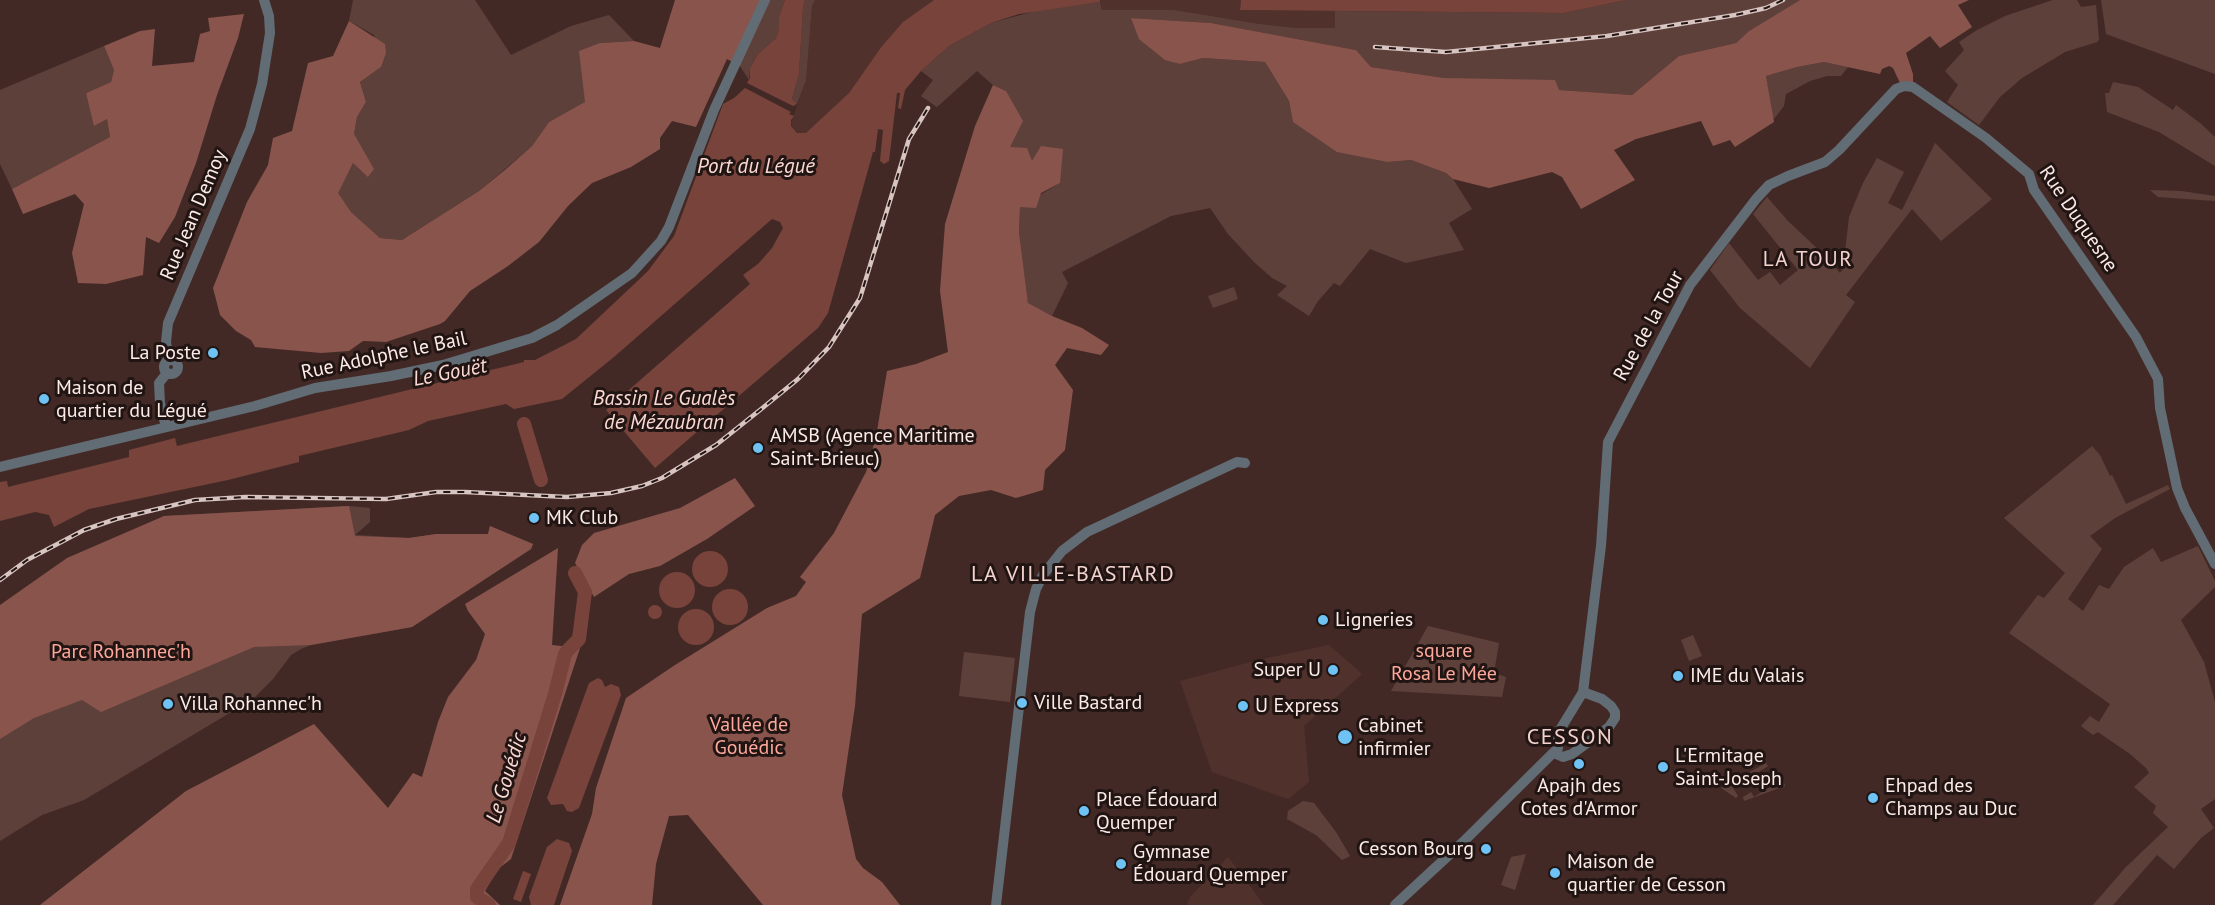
<!DOCTYPE html>
<meta charset="utf-8">
<style>
body{margin:0}
canvas{display:block;background:#432925}
</style>
<canvas width="2215" height="905"></canvas>
<script>
const g = document.querySelector('canvas').getContext('2d');
g.lineJoin = 'round';
function fill(path, color) { g.fillStyle = color; g.fill(path, 'evenodd'); }
const toPath = rows => new Path2D(rows.map(r => 'M' + r).join(''));
function strokePath(path, color, width, dash) { g.strokeStyle = color; g.lineWidth = width; g.lineCap = dash ? 'butt' : 'round'; g.setLineDash(dash || []); g.stroke(path); }
function label(font, color, halo, rows, align = 'center') {
  g.font = font + ' "PT Sans",sans-serif'; g.lineWidth = 6; g.setLineDash([]); g.textBaseline = 'middle'; g.strokeStyle = halo; g.fillStyle = color; for (const [text, x, y, turn = 0] of rows) {
    g.save(); g.translate(x, y); g.rotate((+turn || 0) * Math.PI / 180); g.textAlign = isNaN(turn) ? turn : align; if (halo) g.strokeText(text, 0, 0); g.fillText(text, 0, 0); g.restore();
  }
}
const built = toPath([
 [815,0,934,0,903,22,882,46,849,93,813,128,806,133,801,134,794,130,791,123,806,81,812,6],
 [1100,0,1241,0,1240,10,1335,11,1335,28,1296,28,1260,24,1174,10,1102,10],
 [1329,645,1362,674,1304,726,1309,782,1288,799,1212,772,1180,681,1258,660],
 [1228,857,1264,905,1187,905,1190,897]
]);
const green = toPath([
 [353,0,475,0,511,55,571,26,609,15,634,41,600,43,586,102,549,122,532,146,479,191,402,240,380,238,351,212,337,193,353,163,354,134,357,117,366,102,360,82,381,67,374,35,349,21],
 [770,0,785,0,779,17,779,28,776,38,758,54,750,68,749,80,740,66],
 [805,0,815,0,812,6,806,81,797,104,792,99,799,74,803,8],
 [1626,0,1800,0,1749,31,1736,43,1679,56,1632,95,1559,90,1444,78,1371,67,1356,50,1211,23,1131,18,1180,64,1203,58,1265,62,1289,101,1293,122,1388,162,1411,160,1446,173,1453,179,1472,209,1449,223,1464,250,1406,263,1370,249,1340,286,1334,283,1318,301,1309,316,1277,295,1287,286,1272,278,1254,262,1228,234,1210,208,1171,216,1062,272,1068,283,1052,316,1028,304,1019,232,1020,207,1060,183,1009,147,1006,91,993,85,977,71,937,107,921,96,933,80,921,71,949,46,991,23,1039,10,1100,2,1102,10,1174,10,1260,24,1296,28,1335,28,1335,11,1564,13],
 [2053,0,2077,0,2081,7,2096,5,2099,40,2097,42,2065,52,2022,78,2000,97,1979,125,1947,102,1958,85,1945,71,1964,50,1959,42,1977,30,2005,16],
 [2101,0,2215,0,2215,74,2106,34],
 [104,46,114,70,111,82,86,93,95,125,107,119,110,137,12,189,0,164,0,90],
 [1824,62,1848,67,1841,76,1827,76,1810,81,1786,94,1784,106,1773,120,1766,76,1797,67],
 [2113,82,2138,87,2173,110,2176,105,2200,123,2215,137,2215,166,2159,132,2107,112,2105,93,2109,93],
 [1935,143,1992,199,1941,241,1912,209,1846,295,1855,302,1810,368,1740,308,1710,270,1729,243,1758,280,1770,272,1780,285,1798,270,1753,214,1767,197,1788,221,1823,254,1840,273,1843,269,1849,217,1863,183,1877,158,1904,172,1888,203,1902,210],
 [2150,190,2181,191,2215,196,2215,201,2158,197],
 [1234,287,1238,299,1213,308,1208,296],
 [2092,446,2100,455,2110,476,2112,475,2126,504,2168,485,2170,489,2115,518,2090,536,2102,549,2068,599,2083,611,2099,585,2109,589,2124,567,2153,548,2161,562,2198,546,2215,581,2215,587,2181,620,2204,662,2215,702,2215,799,2201,809,2214,828,2201,838,2174,869,2157,855,2113,905,2093,905,2126,867,2168,827,2153,813,2156,806,2134,787,2149,773,2146,768,2130,754,2098,732,2093,735,2081,726,2090,716,2099,722,2110,704,2009,633,2038,595,2044,598,2065,573,2004,518],
 [349,506,370,508,370,522,355,535,409,538,436,534,488,534,490,526,533,544,531,549,412,627,311,645,301,649,291,655,273,679,253,699,84,800,42,815,0,841,0,608,164,516],
 [1428,626,1499,643,1494,673,1506,677,1502,697,1391,691],
 [1693,635,1702,656,1689,661,1681,640],
 [964,652,1015,658,1010,702,959,696],
 [1766,763,1768,766,1733,788,1738,796,1736,798,1721,788],
 [1783,779,1785,786,1744,801,1743,797,1751,792,1754,797],
 [1303,801,1314,803,1336,832,1350,856,1342,860,1316,835,1287,819,1288,811],
 [1526,854,1515,890,1501,885,1511,857]
]);
const forest = toPath([
 [675,0,770,0,740,66,727,59,696,127,672,121,660,138,660,149,631,167,592,183,568,206,539,242,508,266,470,291,445,321,440,324,386,342,363,341,349,351,321,353,255,347,251,340,236,331,220,315,213,288,247,202,268,165,273,138,292,131,308,63,333,56,349,21,385,44,386,53,381,67,360,82,366,102,357,117,354,134,374,169,368,177,353,163,338,193,351,212,380,238,402,240,479,191,506,169,532,146,549,122,585,102,579,51,600,43,634,41,660,48],
 [1800,0,1969,0,1958,5,1972,27,1940,48,1930,36,1906,53,1913,74,1913,82,1900,83,1893,68,1889,66,1882,69,1880,74,1824,62,1797,67,1766,76,1774,122,1735,147,1730,140,1713,146,1701,121,1636,139,1614,150,1635,180,1581,209,1562,177,1552,172,1489,188,1453,179,1446,173,1411,160,1388,162,1337,152,1293,122,1289,101,1265,62,1203,58,1180,64,1165,60,1139,39,1131,18,1211,23,1356,50,1371,67,1444,78,1555,80,1559,90,1632,95,1679,56,1736,43,1749,31],
 [244,14,238,38,217,95,196,163,175,217,159,243,146,237,143,275,106,284,78,283,72,253,84,204,75,194,23,214,12,189,110,137,107,119,94,126,86,93,111,82,114,70,104,46,140,31,155,29,152,66,194,62,200,34,210,31,208,18],
 [993,85,1006,91,1023,121,1010,147,1027,148,1032,161,1041,146,1063,149,1060,183,1041,193,1036,208,1020,207,1019,232,1028,303,1052,316,1082,328,1109,345,1101,355,1067,348,1055,365,1073,390,1065,450,1045,470,1043,490,1016,498,991,490,959,496,935,515,920,578,862,614,855,706,842,795,856,859,863,868,882,882,900,905,763,905,688,815,669,816,656,864,652,905,560,905,592,814,596,788,626,698,675,665,767,608,796,596,806,582,800,577,834,533,866,472,876,437,887,371,916,364,948,352,940,291,945,224,975,126],
 [735,478,755,506,707,539,660,566,629,574,594,597,575,563,582,545,594,533,680,508],
 [349,506,355,536,409,538,436,534,488,534,490,526,533,544,531,549,412,627,311,645,254,647,101,712,82,700,34,718,0,739,0,605,67,558,164,516],
 [558,548,552,645,580,648,511,859,498,869,485,891,500,905,40,905,186,791,314,724,388,808,413,773,422,777,438,722,448,697,476,660,485,634,468,611,465,604]
]);
const water = toPath([
 [785,0,805,0,803,8,799,74,792,99,797,104,793,106,747,83,750,78,750,68,758,54,776,38,779,28,779,17],
 [934,0,1100,0,1100,2,1019,14,991,23,949,46,921,71,905,90,901,109,898,108,900,93,897,93,889,161,884,164,880,161,883,130,878,129,875,152,873,152,828,313,818,328,655,468,606,410,750,284,743,275,758,264,772,248,783,228,780,222,772,219,614,357,562,399,514,409,506,404,428,421,409,430,299,456,299,462,228,480,89,509,54,527,49,515,35,512,0,521,0,482,7,481,8,487,129,457,129,450,175,438,177,446,524,362,524,360,535,360,576,339,648,271,674,236,723,104,734,98,745,88,791,112,789,114,794,116,791,120,791,126,797,133,806,133,849,93,882,46,903,22],
 [1241,0,1626,0,1564,13,1240,10],
 '692 569a18 18 0 1 1 36 0a18 18 0 1 1-36 0Z',
 '659 590a18 18 0 1 1 36 0a18 18 0 1 1-36 0Z',
 '712 607a18 18 0 1 1 36 0a18 18 0 1 1-36 0Z',
 '648 612a7 7 0 1 1 14 0a7 7 0 1 1-14 0Z',
 '678 627a18 18 0 1 1 36 0a18 18 0 1 1-36 0Z',
 [598,678,602,680,605,687,611,684,619,687,621,695,579,808,572,812,567,811,563,804,551,805,547,798,589,683],
 [557,839,569,843,572,851,554,905,531,905,529,897,547,847],
 [523,871,531,874,521,902,513,899]
]);
const river = toPath([
 [524,424,541,480],
 [569,649,579,639,585,592,575,573],
 [489,905,477,897,477,889,509,843,555,694,565,654,568,650]
]);
const minor = toPath([
 [169,360,166,342,168,323,250,129,262,84,270,33,269,16,264,0],
 '164 367a7 7 0 1 1 14 0a7 7 0 1 1-14 0Z',
 [166,427,160,403,159,383,167,373],
 [0,467,255,406,315,388,391,376,443,365,532,338,557,325,632,273,661,241,669,227,714,110,765,0],
 [1554,753,1563,757,1572,754,1609,727,1615,718,1615,712,1611,706,1602,699,1583,692],
 [996,905,1030,612,1036,589,1043,575,1062,551,1087,532,1237,462,1245,463],
 [1395,905,1462,843,1558,748,1558,733,1583,692,1601,546,1608,442,1690,285,1756,199,1769,185,1788,176,1825,162,1839,150,1896,89,1904,86,1913,87,1986,138,2029,174,2034,190,2136,337,2158,379,2160,408,2177,488,2185,508,2215,564]
]);
const rail = toPath([
 [1375,47,1446,52,1607,36,1735,15,1766,8,1783,0],
 [0,580,27,560,84,530,116,519,195,500,246,497,386,499,436,492,465,492,567,497,611,493,642,486,662,478,716,445,760,410,798,379,829,347,860,298,909,139,928,108]
]);
const markers = [
 [213,353,6,"#6fc2f4"],
 [44,399,6,"#6fc2f4"],
 [758,448,6,"#6fc2f4"],
 [534,518,6,"#6fc2f4"],
 [1323,620,6,"#6fc2f4"],
 [1333,670,6,"#6fc2f4"],
 [1678,676,6,"#6fc2f4"],
 [1022,703,6,"#6fc2f4"],
 [168,704,6,"#6fc2f4"],
 [1243,706,6,"#6fc2f4"],
 [1345,737,8,"#6fc2f4"],
 [1579,764,6,"#6fc2f4"],
 [1663,767,6,"#6fc2f4"],
 [1873,798,6,"#6fc2f4"],
 [1084,811,6,"#6fc2f4"],
 [1486,849,6,"#6fc2f4"],
 [1121,864,6,"#6fc2f4"],
 [1555,873,6,"#6fc2f4"]
];
const streetNames = [
 ["Rue Jean Demoy",194,215,-67],
 ["Rue Duquesne",2078,219,56],
 ["Rue de la Tour",1649,326,-61],
 ["Rue Adolphe le Bail",384,356,-12]
];
const poiNames = [
 ["La Poste",201,353,"right"],
 ["Maison de",56,388],
 ["quartier du Légué",56,411],
 ["AMSB (Agence Maritime",770,436],
 ["Saint-Brieuc)",770,459],
 ["MK Club",546,518],
 ["Ligneries",1335,620],
 ["Super U",1321,670,"right"],
 ["IME du Valais",1690,676],
 ["Ville Bastard",1034,703],
 ["Villa Rohannec'h",180,704],
 ["U Express",1255,706],
 ["Cabinet",1358,726],
 ["infirmier",1358,749],
 ["L'Ermitage",1675,756],
 ["Saint-Joseph",1675,779],
 ["Apajh des",1579,786,"center"],
 ["Cotes d'Armor",1579,809,"center"],
 ["Ehpad des",1885,786],
 ["Champs au Duc",1885,809],
 ["Place Édouard",1096,800],
 ["Quemper",1096,823],
 ["Cesson Bourg",1474,849,"right"],
 ["Gymnase",1133,852],
 ["Édouard Quemper",1133,875],
 ["Maison de",1567,862],
 ["quartier de Cesson",1567,885]
];
const parkNames = [
 ["square",1444,651],
 ["Rosa Le Mée",1444,674],
 ["Parc Rohannec'h",121,652],
 ["Vallée de",749,725],
 ["Gouédic",749,748]
];
const waterNames = [
 ["Port du Légué",756,167],
 ["Le Gouët",450,373,-11],
 ["Bassin Le Gualès",664,399],
 ["de Mézaubran",664,423],
 ["Le Gouédic",507,778,-73]
];
const neighbourhoodNames = [
 ["LA TOUR",1808,260]
];
const quarterNames = [
 ["LA VILLE-BASTARD",1073,575],
 ["CESSON",1570,738]
];
fill(built, '#51312c');
fill(green, '#5e403b');
fill(forest, '#89544c');
fill(water, '#77433b');
strokePath(river, '#77433b', 14);
strokePath(minor, '#616c74', 10);
strokePath(rail, '#d8c4c1', 4.5);
strokePath(rail, '#211513', 2, [7]);
for (const [x, y, r, color] of markers) { const dot = new Path2D(); dot.arc(x, y, r, 0, 2 * Math.PI); g.fillStyle = color; g.fill(dot); strokePath(dot, '#211513', 2); }
label('20px', '#fdebe8', '#211513', streetNames);
label('20px', '#fdebe8', '#211513', poiNames, 'left');
label('20px', '#fea89b', '#211513', parkNames);
label('italic 21px', '#fdd9d3', '#211513', waterNames);
g.letterSpacing = '1.5px';
label('21px', '#f4d2cd', '#211513', neighbourhoodNames);
g.letterSpacing = '0px';
g.letterSpacing = '1.5px';
label('22px', '#f4d2cd', '#211513', quarterNames);
g.letterSpacing = '0px';
</script>
